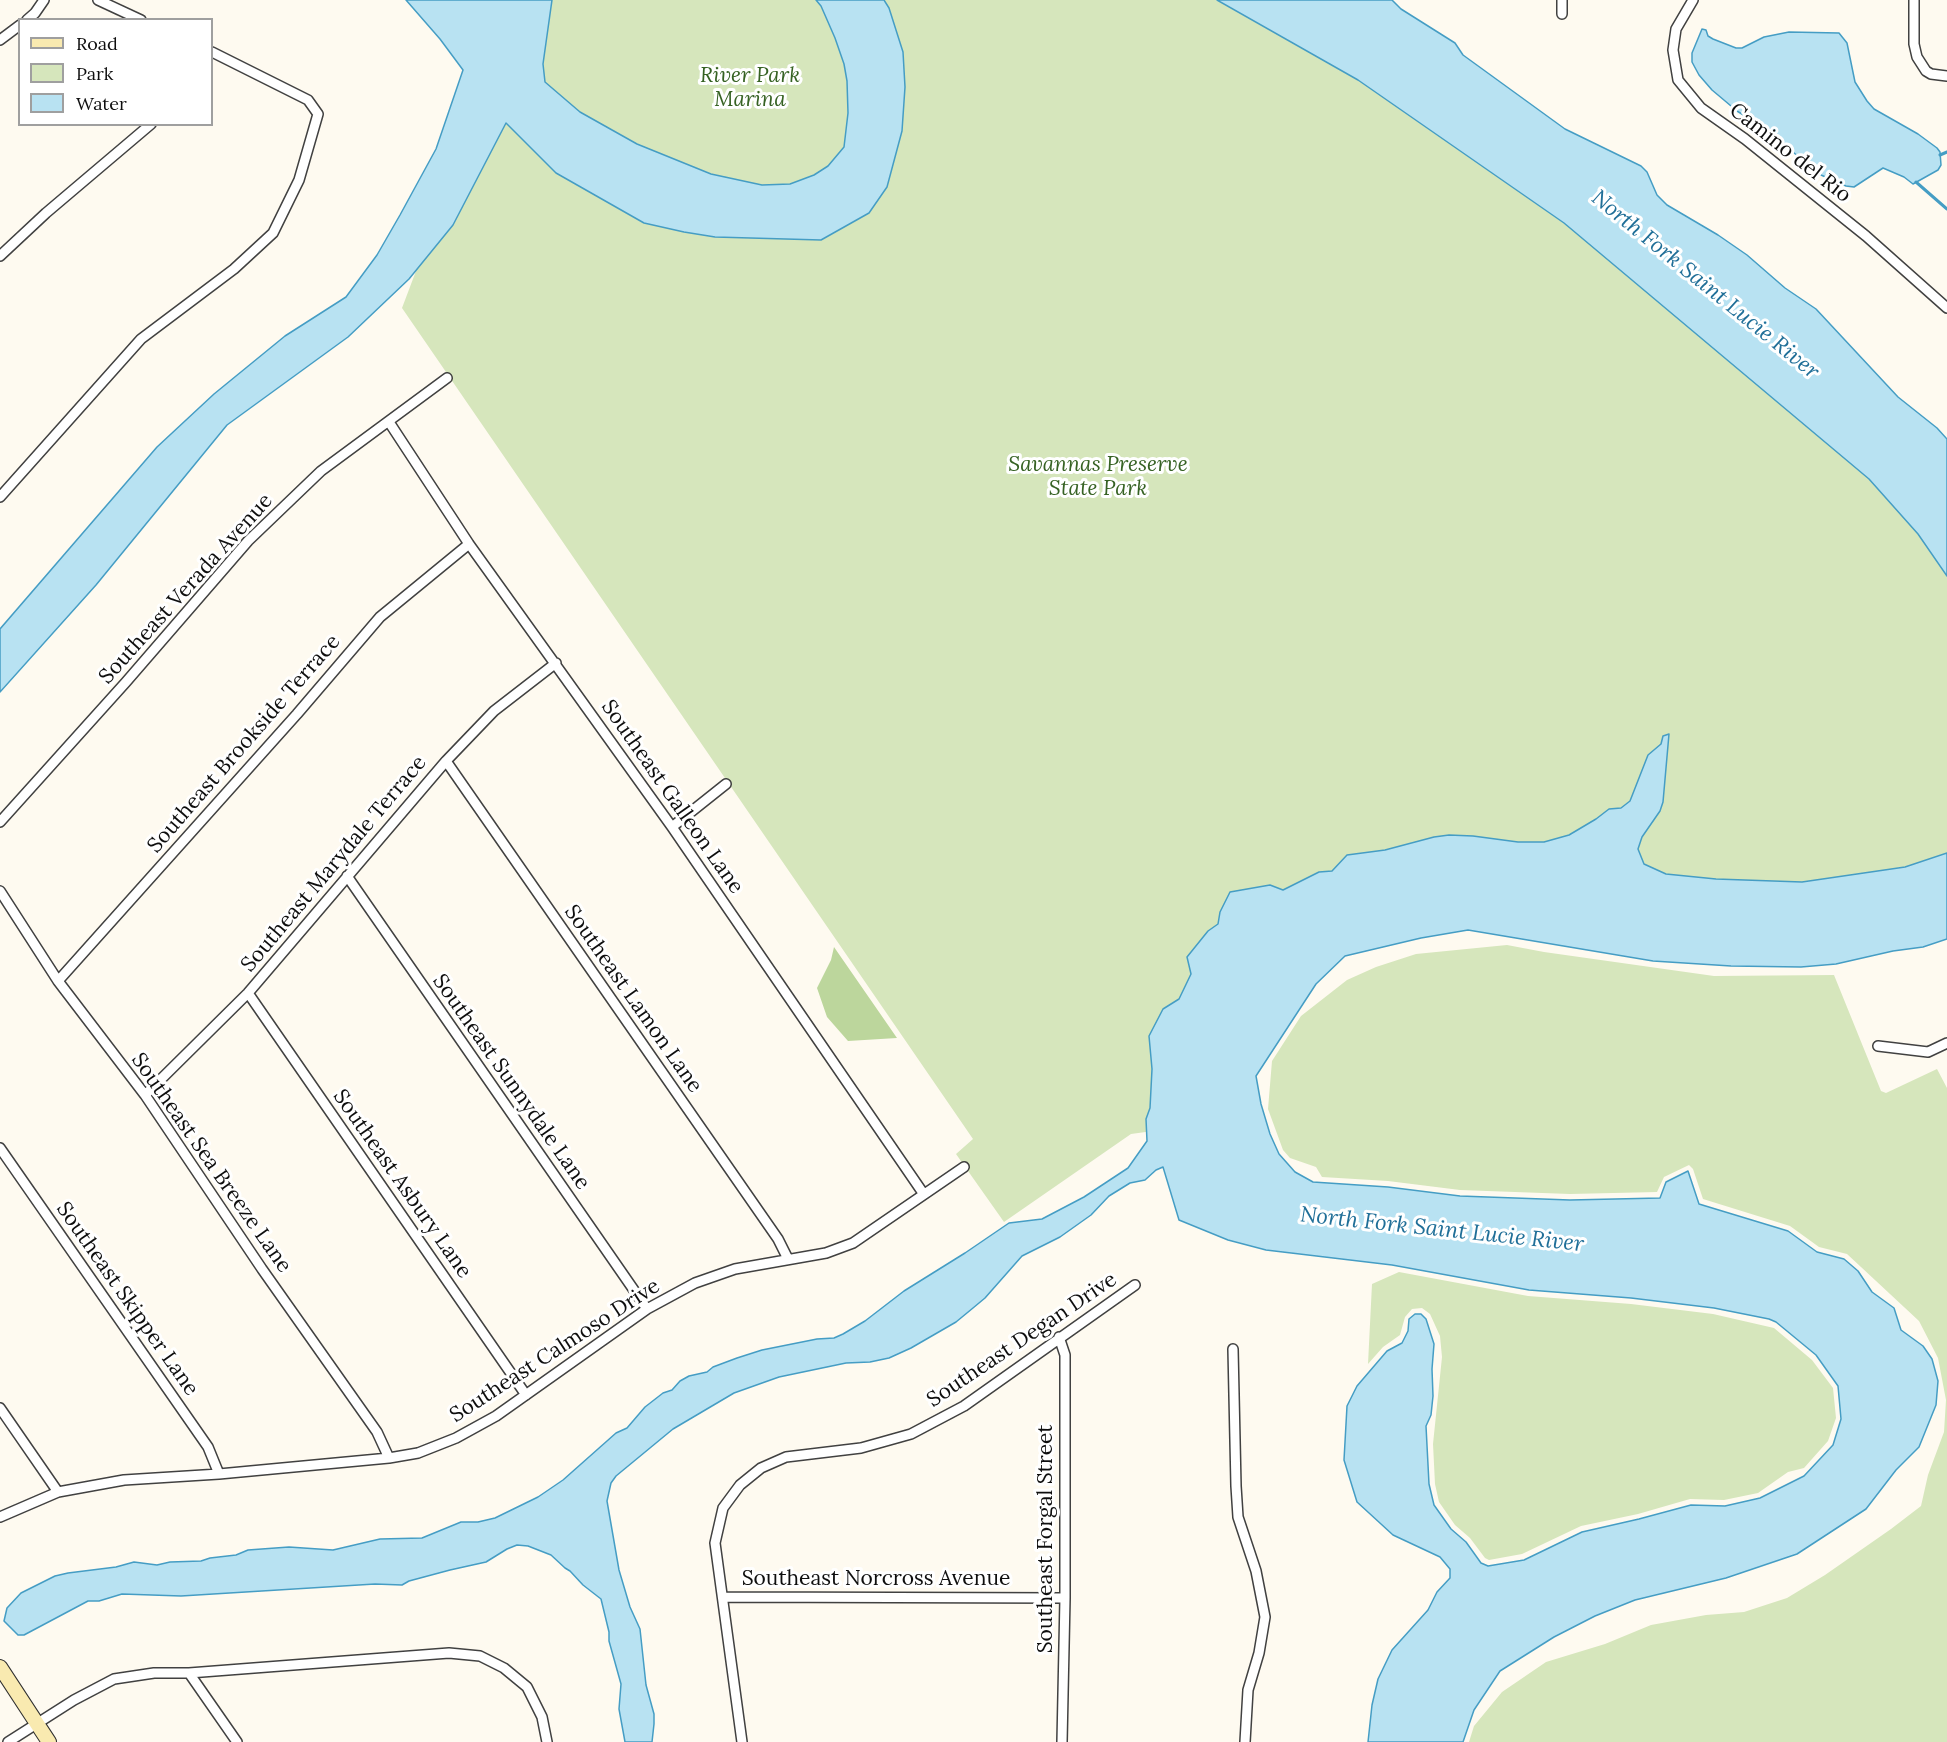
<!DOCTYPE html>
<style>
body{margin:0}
#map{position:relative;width:1947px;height:1742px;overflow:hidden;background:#fefaf0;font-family:Lora,serif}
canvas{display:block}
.legend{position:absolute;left:18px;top:18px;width:195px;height:108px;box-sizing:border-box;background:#fff;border:2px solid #9f9f9f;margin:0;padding:8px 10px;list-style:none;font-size:18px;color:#0e0e0e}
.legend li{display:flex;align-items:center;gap:12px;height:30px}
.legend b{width:30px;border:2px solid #9f9f9f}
</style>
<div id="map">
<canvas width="1947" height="1742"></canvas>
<ul class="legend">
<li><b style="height:8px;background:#f9eab0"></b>Road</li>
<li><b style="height:16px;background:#d6e6bc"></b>Park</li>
<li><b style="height:16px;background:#b8e2f2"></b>Water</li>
</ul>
</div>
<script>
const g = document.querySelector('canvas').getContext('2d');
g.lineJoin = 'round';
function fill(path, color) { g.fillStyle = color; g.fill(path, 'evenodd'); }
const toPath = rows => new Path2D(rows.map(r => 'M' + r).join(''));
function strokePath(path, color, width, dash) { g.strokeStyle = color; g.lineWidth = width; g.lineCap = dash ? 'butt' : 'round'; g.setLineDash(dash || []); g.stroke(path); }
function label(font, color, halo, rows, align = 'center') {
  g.font = font + ' Lora,serif'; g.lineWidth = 6; g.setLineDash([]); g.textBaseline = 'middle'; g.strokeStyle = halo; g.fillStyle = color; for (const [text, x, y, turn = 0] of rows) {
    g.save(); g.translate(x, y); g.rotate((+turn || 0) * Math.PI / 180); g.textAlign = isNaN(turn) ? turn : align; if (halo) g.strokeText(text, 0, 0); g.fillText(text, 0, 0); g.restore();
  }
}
const green = toPath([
 [461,0,1299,0,1947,492,1947,885,1296,912,1182,1127,1131,1134,1004,1222,956,1154,973,1139,402,308,447,189,505,48],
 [1507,945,1544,952,1714,976,1834,975,1881,1091,1886,1093,1937,1069,1947,1088,1947,1742,1469,1742,1474,1726,1502,1692,1546,1662,1605,1644,1651,1625,1706,1615,1744,1612,1787,1598,1825,1575,1891,1529,1921,1506,1928,1475,1944,1432,1946,1400,1938,1358,1919,1321,1861,1267,1847,1254,1819,1247,1790,1226,1703,1199,1693,1169,1689,1165,1664,1177,1657,1192,1570,1194,1460,1190,1388,1181,1322,1177,1316,1167,1290,1158,1283,1150,1268,1109,1272,1061,1301,1016,1347,980,1376,967,1416,954],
 [1399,1272,1528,1296,1631,1304,1713,1314,1774,1328,1812,1360,1833,1388,1836,1418,1828,1441,1804,1468,1788,1472,1758,1493,1724,1500,1690,1499,1638,1514,1581,1526,1522,1554,1489,1560,1485,1558,1470,1538,1455,1525,1439,1502,1435,1484,1433,1444,1442,1357,1440,1336,1430,1314,1422,1308,1412,1309,1405,1317,1400,1335,1383,1347,1368,1364,1372,1284]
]);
const forest = toPath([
 [834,947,897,1038,848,1041,827,1017,817,988,831,960]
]);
const water = toPath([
 [406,0,552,0,543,64,545,82,580,112,637,144,711,174,762,185,790,184,814,175,828,166,844,147,848,113,847,81,844,64,835,38,821,6,816,0,884,0,889,8,903,52,905,87,902,131,887,187,869,213,821,240,715,237,684,232,644,223,556,173,506,123,453,225,409,279,348,337,227,425,96,585,0,692,0,629,157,447,214,394,285,336,346,297,377,255,400,215,436,149,463,70,440,39,406,0],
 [1217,0,1392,0,1401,9,1455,43,1463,55,1565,129,1641,166,1647,172,1657,195,1667,205,1718,235,1747,255,1785,288,1816,309,1898,397,1937,428,1947,439,1947,576,1918,534,1869,479,1564,223,1358,80,1217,0],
 [1702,29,1706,30,1708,36,1713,39,1736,48,1742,48,1764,37,1789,32,1839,33,1847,43,1855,82,1867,101,1874,109,1918,134,1937,148,1940,152,1941,165,1938,170,1913,184,1904,177,1883,168,1854,187,1846,186,1821,175,1761,126,1737,111,1712,90,1699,75,1692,62,1692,53,1702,29],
 [1669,734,1663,802,1660,811,1642,837,1638,849,1644,864,1666,874,1716,879,1802,882,1905,867,1947,853,1947,939,1923,947,1893,951,1836,964,1801,967,1731,966,1653,961,1468,930,1421,938,1345,956,1316,984,1256,1076,1261,1104,1270,1134,1279,1154,1295,1172,1313,1182,1388,1187,1460,1196,1570,1200,1660,1198,1666,1182,1688,1171,1699,1204,1788,1231,1817,1252,1844,1259,1858,1271,1872,1292,1894,1308,1901,1330,1923,1346,1932,1359,1938,1381,1936,1405,1919,1447,1896,1470,1866,1509,1797,1554,1726,1578,1635,1600,1595,1616,1554,1637,1500,1671,1474,1710,1463,1742,1368,1742,1372,1705,1378,1679,1392,1650,1428,1610,1437,1592,1450,1578,1450,1569,1440,1557,1393,1535,1357,1502,1344,1460,1347,1406,1357,1386,1387,1351,1402,1343,1408,1331,1409,1319,1415,1314,1421,1314,1426,1319,1434,1344,1432,1369,1433,1396,1431,1415,1426,1426,1429,1484,1434,1505,1451,1529,1466,1542,1481,1563,1488,1566,1524,1560,1582,1532,1639,1519,1691,1505,1725,1506,1760,1498,1804,1476,1833,1445,1841,1419,1838,1386,1816,1355,1776,1322,1769,1319,1714,1308,1631,1298,1529,1290,1392,1265,1266,1250,1228,1240,1179,1220,1163,1167,1156,1170,1145,1180,1130,1183,1109,1196,1091,1215,1060,1237,1022,1256,985,1298,973,1308,956,1322,911,1348,889,1358,870,1362,846,1363,779,1377,734,1393,673,1429,616,1476,611,1483,607,1501,619,1570,630,1607,640,1629,646,1685,654,1714,654,1724,652,1742,625,1742,619,1709,621,1684,609,1641,609,1632,601,1599,583,1585,570,1571,565,1568,551,1555,528,1546,517,1545,507,1549,486,1562,450,1570,409,1581,402,1585,375,1584,181,1596,122,1594,99,1601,88,1601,24,1635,18,1635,4,1621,7,1608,21,1593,55,1576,68,1573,116,1567,134,1562,157,1565,170,1562,201,1561,210,1558,236,1555,248,1550,289,1547,333,1550,380,1539,422,1538,461,1522,478,1522,495,1518,538,1497,563,1480,616,1433,627,1428,645,1407,663,1393,672,1390,680,1381,689,1376,707,1372,713,1367,737,1358,762,1350,817,1339,834,1338,843,1334,865,1321,904,1291,965,1253,1009,1223,1042,1219,1084,1197,1128,1168,1147,1141,1146,1119,1150,1108,1152,1069,1149,1036,1163,1009,1179,999,1191,974,1187,957,1208,931,1218,924,1220,912,1230,892,1270,885,1283,890,1319,872,1332,871,1347,855,1385,850,1434,837,1449,835,1473,836,1518,842,1544,842,1569,835,1596,819,1609,809,1621,808,1630,801,1648,755,1661,744,1663,736,1669,734]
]);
const stream = toPath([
 [1940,155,1947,152],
 [1916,182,1947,209]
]);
const street = toPath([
 [98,0,141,20],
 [1562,0,1562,14],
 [1693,0,1676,29,1673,50,1678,80,1701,108,1745,139,1866,236,1947,308],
 [1914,0,1914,44,1917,57,1926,71,1931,74,1947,76],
 [27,20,35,13,44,0],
 [0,40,20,25],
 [0,256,46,213,151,124],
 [389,422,469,544,672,827,923,1193],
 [0,497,141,339,234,269,273,233,299,180,318,114,308,100,212,52],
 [446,761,778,1239,788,1259],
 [0,822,126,682,248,541,321,471,447,378],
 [672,827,726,784],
 [347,876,647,1309],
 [0,891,58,981,145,1095,262,1269,377,1432,389,1458],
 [58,981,297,714,380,617,469,544],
 [248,993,526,1395],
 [1878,1046,1928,1052,1947,1043],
 [145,1095,248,993,446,761,494,711,556,663],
 [0,1148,208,1447,219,1474],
 [1059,1337,1065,1355,1065,1598,1062,1742],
 [1233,1349,1236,1486,1238,1517,1256,1571,1265,1617,1259,1653,1248,1690,1245,1742],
 [0,1408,58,1492],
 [0,1517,58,1492,124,1480,219,1474,389,1458,418,1453,456,1438,496,1416,647,1309,695,1283,735,1269,826,1253,853,1243,964,1167],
 [723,1597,1065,1598],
 [189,1673,237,1742],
 [8,1742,74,1700,114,1679,154,1673,189,1673,449,1653,480,1656,504,1668,527,1687,542,1717,547,1742],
 [742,1742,715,1543,723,1508,740,1485,761,1468,786,1457,861,1448,911,1434,964,1406,1135,1285]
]);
const secondary = toPath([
 [0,1667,49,1742]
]);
const parkNames = [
 ["River Park",750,76],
 ["Marina",750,100],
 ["Savannas Preserve",1098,465],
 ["State Park",1098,489]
];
const streetNames = [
 ["Camino del Rio",1790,153,38],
 ["Southeast Verada Avenue",186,589,-48],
 ["Southeast Brookside Terrace",244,744,-49],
 ["Southeast Galleon Lane",672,797,55],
 ["Southeast Marydale Terrace",334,864,-50],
 ["Southeast Lamon Lane",633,999,55],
 ["Southeast Sunnydale Lane",511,1082,55],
 ["Southeast Sea Breeze Lane",211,1163,55],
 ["Southeast Asbury Lane",402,1184,55],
 ["Southeast Skipper Lane",127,1299,55],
 ["Southeast Degan Drive",1022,1340,-34],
 ["Southeast Calmoso Drive",555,1351,-33],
 ["Southeast Forgal Street",1046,1539,-90],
 ["Southeast Norcross Avenue",876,1579]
];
const waterNames = [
 ["North Fork Saint Lucie River",1705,285,39],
 ["North Fork Saint Lucie River",1442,1230,6]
];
fill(green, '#d6e6bc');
fill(forest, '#bcd69c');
fill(water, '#b8e2f2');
strokePath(water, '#459dc4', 1.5);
strokePath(stream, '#459dc4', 3);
strokePath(street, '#414141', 12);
strokePath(secondary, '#303030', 16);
strokePath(street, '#fff', 9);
strokePath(secondary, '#f9eab0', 14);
label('italic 21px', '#366223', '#fff', parkNames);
label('21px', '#0e0e0e', '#fff', streetNames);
label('italic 22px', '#206f98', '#fff', waterNames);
</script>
